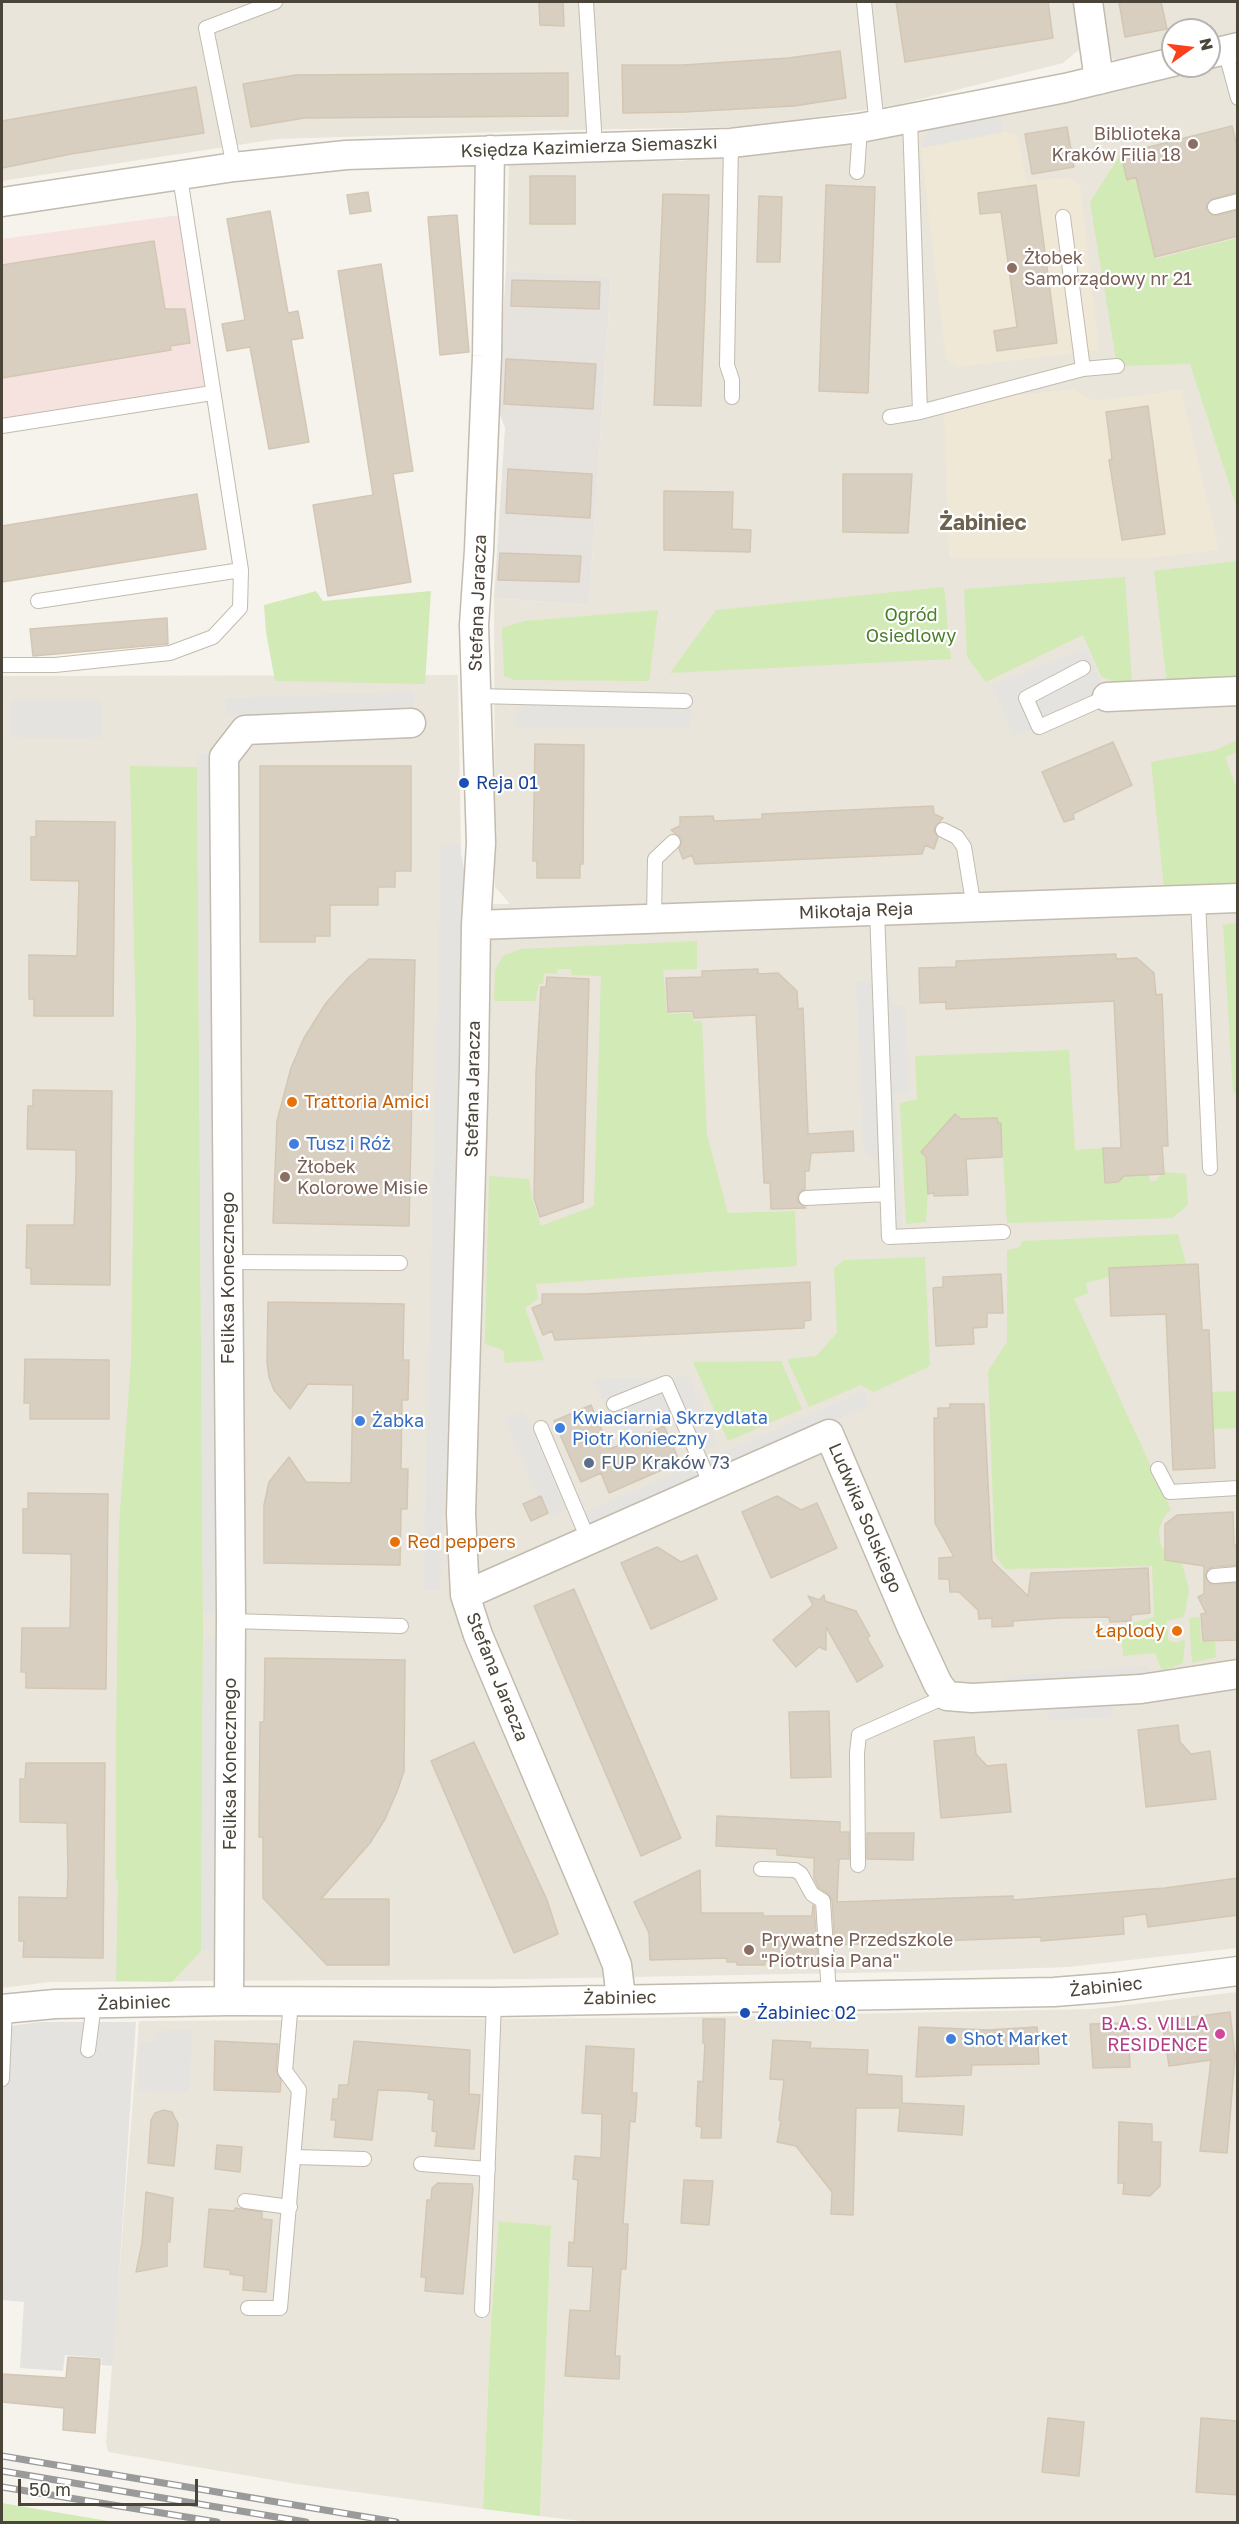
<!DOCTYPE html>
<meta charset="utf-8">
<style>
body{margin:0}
#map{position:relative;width:1239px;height:2524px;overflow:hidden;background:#f6f3ec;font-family:"Golos Text",sans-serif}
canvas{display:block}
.frame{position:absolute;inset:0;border:3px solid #4b4439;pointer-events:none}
.north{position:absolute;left:1161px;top:18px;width:60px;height:60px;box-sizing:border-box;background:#fff;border:2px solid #b7b4b0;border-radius:50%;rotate:76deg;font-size:16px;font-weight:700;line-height:24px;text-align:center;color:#4b4439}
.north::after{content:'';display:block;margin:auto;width:21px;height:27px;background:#fc3f1d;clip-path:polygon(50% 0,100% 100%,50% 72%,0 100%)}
.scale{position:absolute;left:18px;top:2479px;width:180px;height:27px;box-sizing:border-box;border:3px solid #4b4439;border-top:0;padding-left:8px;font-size:18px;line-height:21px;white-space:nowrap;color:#4b4439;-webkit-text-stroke:4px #fff;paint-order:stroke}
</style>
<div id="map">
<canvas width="1239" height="2524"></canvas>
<div class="frame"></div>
<div class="north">N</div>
<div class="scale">50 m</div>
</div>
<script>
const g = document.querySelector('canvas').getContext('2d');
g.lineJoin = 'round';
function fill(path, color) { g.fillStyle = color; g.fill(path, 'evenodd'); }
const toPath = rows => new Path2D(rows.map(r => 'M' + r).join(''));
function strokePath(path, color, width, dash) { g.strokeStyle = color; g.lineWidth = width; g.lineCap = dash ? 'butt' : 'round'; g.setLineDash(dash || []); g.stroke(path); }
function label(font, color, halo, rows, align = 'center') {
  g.font = font + ' "Golos Text",sans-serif'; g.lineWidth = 4.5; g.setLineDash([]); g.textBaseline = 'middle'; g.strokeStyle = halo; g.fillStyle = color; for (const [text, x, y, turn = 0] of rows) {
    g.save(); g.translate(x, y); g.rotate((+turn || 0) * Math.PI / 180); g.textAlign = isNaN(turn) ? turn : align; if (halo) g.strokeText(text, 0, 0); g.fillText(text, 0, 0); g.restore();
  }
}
const residential = toPath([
 [2,2,1075,2,1081,48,1063,63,897,105,750,127,566,130,277,139,2,181],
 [1100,2,1237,2,1237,35,1209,42,1209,30,1173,30,1173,51,1128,62,1113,59,1106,47],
 [1237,57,1237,1948,1068,1967,955,1971,523,1979,50,1982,2,1988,2,676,458,675,462,904,510,904,495,887,494,598,589,605,611,279,506,271,509,164,517,159,681,161,885,133,1058,101,1200,66,1209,66],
 [1237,1992,1237,2522,589,2522,540,2516,551,2227,500,2221,491,2321,483,2509,297,2484,108,2452,106,2442,139,2021,641,2018,1092,2009]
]);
const industrial = toPath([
 [506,271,611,278,589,605,494,598,505,428,497,407]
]);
const education = toPath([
 [1003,132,1017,135,1026,181,1070,178,1080,186,1099,350,958,367,946,359,921,148],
 [1073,389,1094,401,1181,390,1219,550,1150,558,949,558,944,403]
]);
const medical = toPath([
 [180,215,205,388,2,419,2,239]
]);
const green = toPath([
 [1121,154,1127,179,1136,177,1156,259,1237,238,1237,508,1190,364,1117,366,1090,202],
 [1237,561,1237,680,1167,685,1154,571],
 [1125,577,1132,683,1116,683,1101,676,1083,635,986,682,967,657,964,589],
 [944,587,951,659,670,673,716,610],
 [316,591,323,601,431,591,425,684,275,681,266,632,264,605],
 [658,610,649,681,514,680,504,676,502,628,525,621],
 [1237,740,1237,752,1225,757,1237,789,1237,885,1164,888,1151,762,1216,750],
 [130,766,197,767,203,1639,201,1951,172,1982,116,1981,118,1881,116,1881,116,1736,119,1525,131,1361,136,1029],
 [1237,923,1238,923,1237,1094,1233,1092,1223,925],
 [697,941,697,969,663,970,667,1014,692,1013,693,1021,702,1021,707,1135,728,1213,795,1211,797,1266,536,1284,538,1299,525,1308,544,1360,505,1363,503,1350,485,1344,489,1176,529,1179,532,1198,541,1226,594,1206,601,976,572,975,571,969,557,969,557,974,544,973,543,984,539,984,535,1001,494,1001,495,970,503,956,520,949],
 [1069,1050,1075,1150,1103,1148,1105,1183,1118,1182,1124,1176,1149,1175,1150,1181,1156,1181,1163,1172,1186,1174,1188,1205,1172,1218,1007,1223,1001,1123,998,1123,997,1118,961,1119,955,1115,921,1152,926,1157,928,1194,926,1222,906,1224,900,1103,917,1099,915,1056],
 [1178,1234,1186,1264,1109,1268,1109,1277,1086,1283,1088,1293,1074,1299,1171,1510,1165,1515,1159,1529,1160,1543,1167,1556,1182,1564,1189,1589,1184,1617,1167,1621,1168,1640,1176,1643,1185,1639,1183,1663,1162,1671,1155,1653,1123,1656,1121,1626,1154,1617,1152,1566,1005,1569,995,1555,988,1371,1007,1342,1007,1250,1020,1247,1022,1241],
 [925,1257,930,1366,874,1392,861,1385,809,1407,787,1359,816,1356,837,1333,834,1268,844,1260],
 [781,1361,802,1409,728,1441,693,1362],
 [1237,1391,1237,1428,1214,1429,1212,1392],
 [1200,1617,1201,1642,1215,1642,1216,1657,1192,1663,1189,1618],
 [499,2221,551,2226,540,2516,483,2509,491,2321],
 [2,2503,114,2522,2,2522]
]);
const parking = toPath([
 [1000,112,1003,132,921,148,926,135,939,123],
 [1086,648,1107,697,1014,737,992,685],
 [414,692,414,709,226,715,225,698],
 [518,698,692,706,690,729,515,728],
 [11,699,102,700,102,739,10,737],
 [197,754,214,754,220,1613,203,1613],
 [441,844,459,844,476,925,440,1590,423,1589],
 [889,980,891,1004,905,1006,909,1093,895,1093,903,1243,885,1242,879,1166,863,1146,856,982],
 [689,1377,718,1445,690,1458,673,1418,624,1439,616,1419,612,1421,593,1379],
 [864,1391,870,1405,589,1528,583,1513],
 [524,1411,566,1510,550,1517,541,1497,538,1498,505,1419],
 [203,1639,221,1639,219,1951,201,1951],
 [1148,1666,1149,1680,1006,1690,1006,1676],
 [1112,1698,1113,1717,1049,1720,1048,1701],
 [40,2022,136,2022,113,2366,101,2365,102,2358,65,2355,63,2371,20,2368,24,2302,2,2300,2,2027],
 [193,2030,189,2092,138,2091,139,2041,156,2042,156,2031]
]);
const building = toPath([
 [539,2,563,2,564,26,540,25,539,2],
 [896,2,1048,2,1053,38,905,62,896,2],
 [1119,2,1161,2,1167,29,1125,37,1119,2],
 [840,51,846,98,794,106,685,112,623,113,622,65,684,65,788,58,840,51],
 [568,73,568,116,304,118,251,127,243,84,296,75,568,73],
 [196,87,204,133,71,154,2,168,2,121,196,87],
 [1232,126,1238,150,1238,192,1212,199,1207,204,1206,209,1213,216,1238,210,1238,236,1155,257,1136,177,1127,180,1121,154,1232,126],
 [1067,127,1074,167,1032,174,1025,134,1067,127],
 [530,176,575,176,575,224,530,224,530,176],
 [826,185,875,187,868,393,819,391,826,185],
 [1036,185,1057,343,997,351,994,331,1017,327,1001,212,980,214,978,193,1036,185],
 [368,192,371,211,350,214,347,195,368,192],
 [663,194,709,195,701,406,654,405,663,194],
 [759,196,782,197,780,262,757,262,759,196],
 [270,211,288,313,298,311,303,338,291,340,309,442,269,449,250,347,227,351,222,324,245,320,227,219,270,211],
 [457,215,469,352,440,355,428,217,457,215],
 [154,241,165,309,185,309,190,343,170,346,171,350,2,378,2,265,154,241],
 [381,264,413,471,393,474,411,582,328,596,313,505,373,495,338,271,381,264],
 [512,280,600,282,599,309,511,306,512,280],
 [506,359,596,364,593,409,504,404,506,359],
 [1148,406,1165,534,1122,540,1109,460,1112,459,1106,412,1148,406],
 [508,469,592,474,590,518,506,513,508,469],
 [843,474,912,474,908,533,843,532,843,474],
 [664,491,733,492,732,529,751,530,750,552,664,550,664,491],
 [197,494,206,549,2,582,2,526,197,494],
 [500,553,581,556,579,582,498,580,500,553],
 [167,618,168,644,33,656,30,629,167,618],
 [1113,742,1132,785,1073,814,1074,819,1064,822,1042,772,1113,742],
 [535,744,584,745,583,864,580,864,580,878,537,878,537,861,533,861,535,744],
 [260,766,411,766,411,871,395,871,395,887,378,887,378,905,330,905,330,936,315,936,315,942,260,942,260,766],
 [933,806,934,814,943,818,935,827,934,831,938,837,934,849,925,845,922,854,695,864,692,855,683,859,679,849,682,839,671,830,680,826,680,817,713,816,714,821,762,819,762,814,933,806],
 [36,821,115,822,113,1016,34,1016,34,999,29,999,29,955,77,956,79,881,31,880,31,837,36,837,36,821],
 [1116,954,1116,959,1137,958,1154,973,1156,995,1162,994,1168,1146,1162,1146,1164,1174,1124,1176,1118,1182,1105,1183,1103,1148,1121,1148,1114,1001,946,1009,946,1002,920,1003,919,968,956,967,956,961,1116,954],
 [369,959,415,960,409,1226,273,1223,277,1121,291,1068,304,1038,326,1003,348,978,369,959],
 [758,969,758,974,778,973,797,991,798,1009,803,1008,808,1134,853,1131,854,1151,811,1153,809,1171,805,1171,805,1189,801,1191,797,1198,799,1203,806,1208,771,1209,770,1183,764,1183,756,1015,694,1018,693,1011,668,1012,666,978,702,977,702,971,758,969],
 [547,977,589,979,583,1202,540,1217,534,1198,536,1073,541,987,546,987,547,977],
 [33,1090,112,1091,110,1285,31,1284,31,1268,26,1268,27,1225,74,1225,76,1176,76,1150,27,1149,28,1106,33,1106,33,1090],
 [955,1114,961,1119,997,1118,998,1123,1001,1123,1002,1157,966,1159,968,1195,934,1196,934,1193,928,1194,926,1157,921,1152,955,1114],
 [1198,1264,1202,1330,1209,1330,1215,1468,1173,1470,1166,1314,1111,1316,1109,1268,1198,1264],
 [1001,1274,1003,1313,987,1313,987,1327,973,1328,974,1344,936,1346,933,1288,943,1287,943,1277,1001,1274],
 [810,1282,811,1320,804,1321,804,1328,555,1340,552,1331,543,1335,532,1308,542,1304,542,1294,585,1294,810,1282],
 [268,1302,404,1304,403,1360,409,1360,408,1400,402,1400,401,1469,408,1469,407,1509,401,1509,400,1565,264,1563,264,1505,269,1482,289,1457,306,1482,351,1483,353,1385,308,1384,290,1409,274,1390,269,1377,267,1362,268,1302],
 [25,1359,109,1360,109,1419,30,1419,30,1403,24,1403,25,1359],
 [950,1404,984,1404,992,1561,1028,1596,1031,1573,1148,1568,1150,1613,1131,1615,1131,1621,1110,1622,1109,1617,1060,1618,1013,1621,1013,1626,992,1627,992,1618,979,1619,978,1610,959,1592,950,1592,949,1579,939,1579,939,1558,954,1557,935,1523,934,1418,938,1418,938,1408,950,1408,950,1404],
 [591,1405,610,1449,664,1426,680,1462,609,1493,601,1473,581,1482,554,1421,591,1405],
 [28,1493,108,1494,106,1689,26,1688,26,1672,21,1672,22,1628,70,1628,71,1580,71,1554,23,1553,23,1509,28,1509,28,1493],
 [541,1496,548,1513,531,1521,523,1504,541,1496],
 [777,1496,801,1510,817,1503,837,1548,771,1578,742,1512,777,1496],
 [1233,1512,1234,1545,1238,1545,1238,1565,1213,1567,1208,1569,1205,1576,1211,1584,1238,1583,1238,1640,1203,1641,1201,1614,1206,1613,1198,1597,1204,1594,1204,1566,1165,1560,1165,1524,1177,1515,1233,1512],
 [657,1547,681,1562,697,1555,717,1599,651,1629,621,1563,657,1547],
 [574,1589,681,1838,641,1856,534,1606,574,1589],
 [824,1595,825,1601,856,1611,870,1636,867,1638,883,1666,857,1682,826,1627,826,1650,819,1647,796,1667,773,1640,813,1605,808,1596,819,1600,824,1595],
 [265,1658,405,1660,404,1771,398,1789,385,1819,370,1843,321,1899,389,1899,389,1965,327,1965,263,1898,263,1837,259,1837,260,1722,264,1722,265,1658],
 [829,1711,831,1777,791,1778,789,1712,829,1711],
 [1178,1725,1180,1742,1191,1754,1210,1751,1216,1799,1146,1807,1138,1730,1178,1725],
 [974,1737,976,1754,987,1766,1006,1764,1011,1812,941,1818,934,1741,974,1737],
 [474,1742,547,1900,558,1934,514,1953,431,1761,474,1742],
 [26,1763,105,1763,103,1958,23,1957,24,1941,19,1941,19,1897,67,1898,68,1875,67,1823,20,1822,20,1779,25,1779,26,1763],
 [717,1816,840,1822,840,1832,849,1832,849,1859,839,1859,837,1902,1013,1896,1013,1900,1165,1888,1238,1878,1238,1915,1148,1927,1146,1914,1123,1917,1124,1934,1041,1941,1041,1937,835,1945,832,1900,828,1894,819,1888,814,1878,814,1858,777,1855,777,1849,716,1846,717,1816],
 [867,1833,914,1833,913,1860,867,1859,867,1833],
 [700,1870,701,1913,763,1913,763,1916,812,1916,813,1905,814,1906,818,1961,765,1961,765,1965,737,1965,737,1962,727,1962,727,1958,650,1960,649,1933,634,1902,700,1870],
 [1230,2012,1235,2056,1227,2153,1200,2151,1211,2060,1169,2066,1162,2021,1230,2012],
 [703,2019,725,2019,721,2138,701,2138,702,2127,696,2126,698,2081,703,2082,705,2043,703,2043,703,2019],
 [1128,2023,1130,2067,1093,2068,1090,2024,1128,2023],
 [919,2027,988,2030,1037,2027,1039,2064,972,2065,971,2075,916,2077,919,2027],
 [773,2040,811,2042,810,2048,868,2050,867,2074,902,2076,902,2103,964,2106,962,2135,898,2131,900,2108,856,2108,853,2215,831,2214,832,2192,796,2146,777,2142,781,2121,779,2120,784,2080,770,2079,773,2040],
 [215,2041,278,2044,276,2070,281,2080,280,2092,214,2090,215,2041],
 [354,2041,470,2050,469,2094,480,2095,474,2149,435,2146,437,2132,432,2131,434,2100,428,2099,429,2093,408,2091,378,2090,372,2140,334,2137,336,2120,331,2120,333,2099,338,2099,339,2085,348,2085,354,2041],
 [586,2046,634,2049,632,2093,637,2093,635,2122,630,2121,623,2224,628,2224,626,2269,621,2269,615,2356,620,2356,619,2379,565,2376,570,2310,590,2311,593,2267,568,2266,569,2242,574,2243,578,2180,573,2179,575,2156,601,2158,602,2114,582,2113,586,2046],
 [164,2110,172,2112,178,2124,174,2166,148,2163,151,2120,155,2113,164,2110],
 [1119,2122,1152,2124,1152,2142,1161,2142,1160,2186,1150,2196,1123,2194,1124,2183,1118,2183,1119,2122],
 [217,2145,242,2147,240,2172,215,2169,217,2145],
 [684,2180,713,2181,709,2225,681,2223,684,2180],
 [438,2183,472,2184,473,2189,463,2294,425,2291,426,2277,421,2277,427,2200,431,2200,432,2188,438,2183],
 [146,2192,173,2198,170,2242,167,2242,167,2266,136,2272,142,2243,146,2192],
 [235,2208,262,2212,262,2219,272,2220,266,2292,243,2290,244,2276,230,2274,230,2270,204,2267,209,2209,235,2211,235,2208],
 [68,2357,100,2359,95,2433,63,2430,64,2408,2,2402,2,2374,66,2378,68,2357],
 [1048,2418,1084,2422,1079,2476,1042,2472,1048,2418],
 [1201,2418,1238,2421,1238,2495,1196,2492,1201,2418]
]);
const lane = toPath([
 [586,2,595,146],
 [864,2,877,126],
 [1225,50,1238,98],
 [731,143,727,365,732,380,732,397],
 [234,167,206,28,275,2],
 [857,172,860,128],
 [1215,207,1238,201],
 [1063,217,1083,369],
 [920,412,1083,369,1117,366],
 [890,417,920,412,910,119],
 [2,426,212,393],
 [38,601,241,570,180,177],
 [2,665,55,665,170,653,213,637,240,608,241,570],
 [1083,668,1026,698,1039,727,1107,697],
 [476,696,685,701],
 [943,830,957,837,964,847,974,908],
 [1198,900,1210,1168],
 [877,910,889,1237,1003,1232],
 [654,917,655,859,673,842],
 [806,1198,887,1194],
 [228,1262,400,1263],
 [614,1404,666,1383,711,1485],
 [541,1428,588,1539],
 [1158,1469,1170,1492,1238,1488],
 [1214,1576,1238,1574],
 [231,1621,401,1626],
 [858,1865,857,1753,859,1735,947,1696],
 [761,1869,795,1870,801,1874,812,1894,823,1901,829,1995],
 [88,2050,94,2004],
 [2,2079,5,2008],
 [294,2157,364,2159],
 [421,2164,488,2169],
 [245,2201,290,2207],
 [248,2308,280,2308,299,2090,285,2071,291,2001],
 [482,2310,494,2002]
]);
const street = toPath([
 [1088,2,1099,80],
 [1209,54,1238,47],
 [490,150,487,356,479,550,474,625,481,843,476,925,474,1067,461,1514,465,1595,478,1635,607,1940,617,1965,621,1998],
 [2,202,234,167,346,155,731,143,860,128,1065,88,1173,62],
 [1107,697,1238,691],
 [476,925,1238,898],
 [465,1595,829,1434,911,1626,938,1684,947,1696,972,1698,1141,1689,1238,1674],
 [229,2001,231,1613,224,757,245,730,411,723],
 [2,2009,55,2004,229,2001,494,2002,1054,1992,1117,1987,1238,1971]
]);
const rail = toPath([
 [2,2456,396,2522],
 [2,2471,306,2522],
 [2,2487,217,2522]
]);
const markers = [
 [1193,144,6,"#8d6e63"],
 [1012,268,6,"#8d6e63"],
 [464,783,6,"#1a4fb4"],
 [292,1102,6,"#e8710a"],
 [294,1144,6,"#3f7fe0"],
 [285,1177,6,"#8d6e63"],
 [360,1421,6,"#3f7fe0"],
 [560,1428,6,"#3f7fe0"],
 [589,1463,6,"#5c6f8a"],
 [395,1542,6,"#e8710a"],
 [1177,1631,6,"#e8710a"],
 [749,1950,6,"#8d6e63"],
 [745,2013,6,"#1a4fb4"],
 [1220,2034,6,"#d1479c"],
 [951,2039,6,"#3f7fe0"]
];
const educationNames = [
 ["Biblioteka",1181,134,"right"],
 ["Kraków Filia 18",1181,155,"right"],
 ["Żłobek",1024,258],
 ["Samorządowy nr 21",1024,279],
 ["Żłobek",297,1167],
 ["Kolorowe Misie",297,1188],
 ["Prywatne Przedszkole",761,1940],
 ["\"Piotrusia Pana\"",761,1961]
];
const streetNames = [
 ["Księdza Kazimierza Siemaszki",589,147,-2],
 ["Stefana Jaracza",478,603,-88],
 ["Mikołaja Reja",856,911,-2],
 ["Stefana Jaracza",473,1089,-89],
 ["Feliksa Konecznego",228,1278,-90],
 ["Ludwika Solskiego",865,1518,67],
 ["Stefana Jaracza",497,1677,68],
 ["Feliksa Konecznego",230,1764,-90],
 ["Żabiniec",1106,1987,-6],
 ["Żabiniec",620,1998,-1],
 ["Żabiniec",134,2003,-2]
];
const parkNames = [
 ["Ogród",911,615],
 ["Osiedlowy",911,636]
];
const transitNames = [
 ["Reja 01",476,783],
 ["Żabiniec 02",757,2013]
];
const foodNames = [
 ["Trattoria Amici",304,1102],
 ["Red peppers",407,1542],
 ["Łaplody",1165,1631,"right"]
];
const shopNames = [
 ["Tusz i Róż",306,1144],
 ["Kwiaciarnia Skrzydlata",572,1418],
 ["Piotr Konieczny",572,1439],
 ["Żabka",372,1421],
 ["Shot Market",963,2039]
];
const serviceNames = [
 ["FUP Kraków 73",601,1463]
];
const hotelNames = [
 ["B.A.S. VILLA",1208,2024],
 ["RESIDENCE",1208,2045]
];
const quarterNames = [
 ["Żabiniec",983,523]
];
fill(residential, '#eae5da');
fill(industrial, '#e6e2dd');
fill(education, '#efe8d6');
fill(medical, '#f6e3e0');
fill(green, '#d2eab5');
fill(parking, '#e5e3e0');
fill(building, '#d8cfc1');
strokePath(building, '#d3c7b4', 1.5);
strokePath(lane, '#c2bbae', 16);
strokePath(street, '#c2bbae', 31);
strokePath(lane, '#fff', 14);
strokePath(street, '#fff', 28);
strokePath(rail, '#9a9a9a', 7);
strokePath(rail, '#fff', 4.5, [14]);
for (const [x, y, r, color] of markers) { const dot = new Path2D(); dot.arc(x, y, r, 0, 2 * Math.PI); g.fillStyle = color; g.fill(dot); strokePath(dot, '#fff', 2); }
label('18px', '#785e54', '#fff', educationNames, 'left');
label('18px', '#4b4439', '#fff', streetNames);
label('18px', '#4a7f2a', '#fff', parkNames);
label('18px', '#164399', '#fff', transitNames, 'left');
label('18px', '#c56008', '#fff', foodNames, 'left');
label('18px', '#366cbe', '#fff', shopNames, 'left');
label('18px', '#4e5e75', '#fff', serviceNames, 'left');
label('18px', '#b23c85', '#fff', hotelNames, 'right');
label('bold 21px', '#6e6250', '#fff', quarterNames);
</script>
